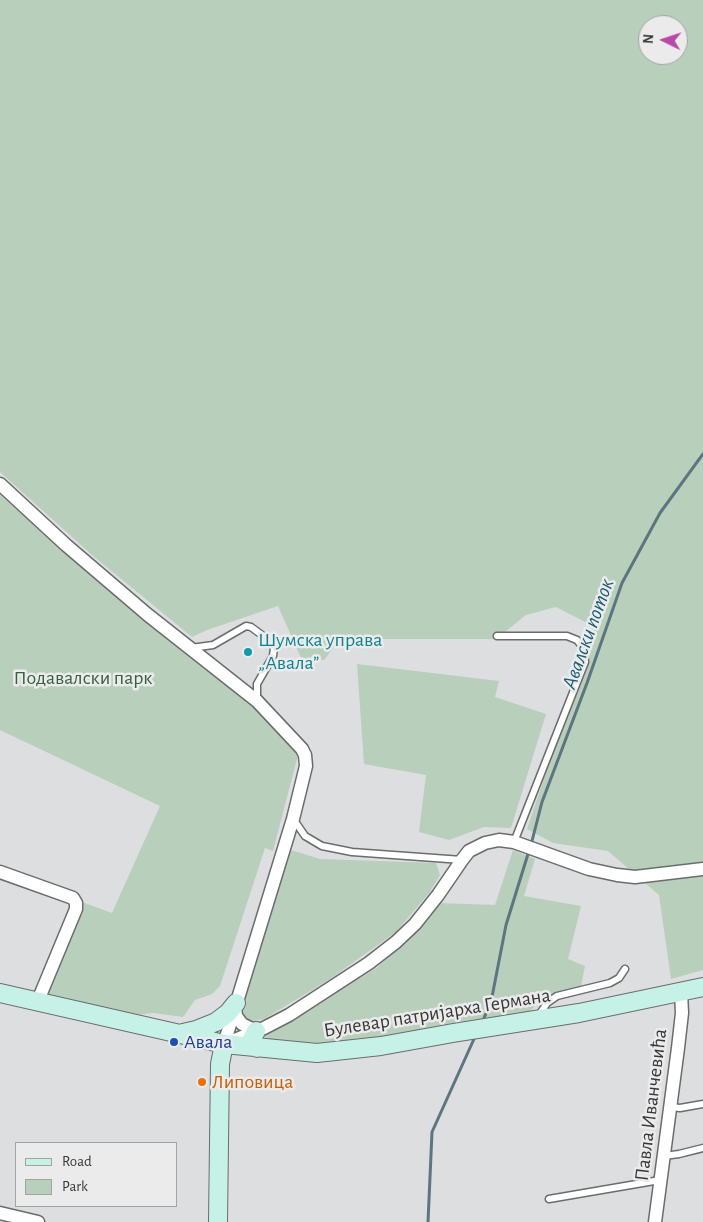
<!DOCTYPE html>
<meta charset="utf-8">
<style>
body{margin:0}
#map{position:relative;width:703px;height:1222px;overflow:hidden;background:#dddedf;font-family:"Alegreya Sans",sans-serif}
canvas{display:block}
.legend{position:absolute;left:15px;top:1142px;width:162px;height:65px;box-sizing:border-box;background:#ebebec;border:1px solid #a3a3a4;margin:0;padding:6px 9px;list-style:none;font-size:15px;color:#373738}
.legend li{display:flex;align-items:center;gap:10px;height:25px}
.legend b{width:25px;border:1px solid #a3a3a4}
.north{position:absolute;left:638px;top:15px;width:50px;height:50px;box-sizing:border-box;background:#ebebec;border:1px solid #a3a3a4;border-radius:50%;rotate:274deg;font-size:14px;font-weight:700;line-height:20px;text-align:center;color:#373738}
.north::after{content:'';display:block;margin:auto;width:18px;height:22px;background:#b849a6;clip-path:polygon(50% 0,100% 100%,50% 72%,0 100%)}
</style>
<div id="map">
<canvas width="703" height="1222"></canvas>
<ul class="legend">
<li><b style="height:6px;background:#c5f1e6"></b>Road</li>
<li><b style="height:14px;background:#b8cfbb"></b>Park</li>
</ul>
<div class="north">N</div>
</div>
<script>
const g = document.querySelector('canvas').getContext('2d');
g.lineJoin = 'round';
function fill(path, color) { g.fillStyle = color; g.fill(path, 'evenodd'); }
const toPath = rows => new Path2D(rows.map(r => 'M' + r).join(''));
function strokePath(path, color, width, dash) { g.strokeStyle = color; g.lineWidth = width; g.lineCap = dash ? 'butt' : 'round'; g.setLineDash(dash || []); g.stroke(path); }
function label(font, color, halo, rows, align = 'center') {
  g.font = font + ' "Alegreya Sans",sans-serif'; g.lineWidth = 5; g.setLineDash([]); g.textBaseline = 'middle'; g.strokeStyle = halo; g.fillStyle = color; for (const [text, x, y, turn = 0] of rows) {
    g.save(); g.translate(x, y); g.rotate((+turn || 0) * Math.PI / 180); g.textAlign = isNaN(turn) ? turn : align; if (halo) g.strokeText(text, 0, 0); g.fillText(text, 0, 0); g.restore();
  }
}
const green = toPath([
 [0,0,703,0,703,970,671,979,659,895,608,851,553,843,527,829,595,627,556,607,526,615,496,639,340,639,324,660,302,660,278,606,207,630,192,637,92,555,0,472],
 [648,25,678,25,678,55,648,55],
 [0,495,137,615,199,665,253,706,293,746,298,755,273,851,265,848,220,986,212,994,195,1000,183,1017,153,1013,128,1016,40,999,79,901,112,913,160,806,0,730],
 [357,664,499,681,495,697,546,714,511,828,484,827,449,840,419,832,426,775,364,764],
 [291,850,320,859,436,863,440,875,429,893,396,932,330,979,264,1019,249,1022,243,1017,239,1006],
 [513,850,535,859,524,896,581,906,568,959,585,966,581,986,545,996,527,1014,464,1021,331,1046,258,1046,258,1034,321,1001,378,967,416,930,437,903,495,905]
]);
const stream = toPath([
 [532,841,542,802,587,683,622,583,660,513,703,454],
 [484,1018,491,1002,506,925,528,854],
 [428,1222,432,1132,474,1039]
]);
const lane = toPath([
 [497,636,567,636,577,640,582,646,584,653,585,662,514,842],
 [191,648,213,645,246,626,251,627,270,641,274,648,273,656,257,684,257,699],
 [294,820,305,836,322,846,352,852,462,860],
 [541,1017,541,1012,547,1003,557,996,610,983,619,978,625,969],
 [671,1107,680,1108,703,1104],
 [664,1156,679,1154,703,1148],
 [549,1199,660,1180]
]);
const street = toPath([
 [0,484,66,545,148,615,257,701,302,749,305,755,306,766,293,819,224,1044],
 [0,872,73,898,76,903,76,909,37,1003],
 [235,1007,236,1016,242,1024,252,1029,260,1029],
 [227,1043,264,1028,289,1015,369,963,396,942,415,924,438,895,462,860,469,851,485,843,499,840,514,842,589,869,617,875,635,877,703,869],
 [0,1213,38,1222],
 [655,1222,678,1048,682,1013,681,992]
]);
const secondary = toPath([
 [0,993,224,1044,317,1053,381,1046,453,1033,579,1013,703,987],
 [256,1031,252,1039,254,1045,257,1048],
 [183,1033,196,1030,216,1022,228,1013,236,1003],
 [218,1222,220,1064,224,1044]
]);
const markers = [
 [248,652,5,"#0f9aa8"],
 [174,1042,5,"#1a4fb4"],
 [202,1082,5,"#e8710a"]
];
const cultureNames = [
 ["Шумска управа",258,640],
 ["„Авала”",258,663]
];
const parkNames = [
 ["Подавалски парк",83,678]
];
const streetNames = [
 ["Булевар патријарха Германа",437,1013,-9],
 ["Павла Иванчевића",651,1105,-83]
];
const transitNames = [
 ["Авала",184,1042]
];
const foodNames = [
 ["Липовица",212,1082]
];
const waterNames = [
 ["Авалски поток",588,634,-70]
];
fill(green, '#b8cfbb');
strokePath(stream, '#5d757f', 3);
strokePath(lane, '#6b6c6d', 9);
strokePath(street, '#6b6c6d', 15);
strokePath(secondary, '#6b6c6d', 20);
strokePath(lane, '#fff', 6);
strokePath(street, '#fff', 12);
strokePath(secondary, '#c5f1e6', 18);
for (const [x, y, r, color] of markers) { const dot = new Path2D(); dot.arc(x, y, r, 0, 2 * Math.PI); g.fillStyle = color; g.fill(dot); strokePath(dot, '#ebebec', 2); }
label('20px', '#0d838f', '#ebebec', cultureNames, 'left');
label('20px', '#37603e', '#ebebec', parkNames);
label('20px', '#373738', '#ebebec', streetNames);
label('20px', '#164399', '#ebebec', transitNames, 'left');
label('20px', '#c56008', '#ebebec', foodNames, 'left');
label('italic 21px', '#185a71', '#ebebec', waterNames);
</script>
